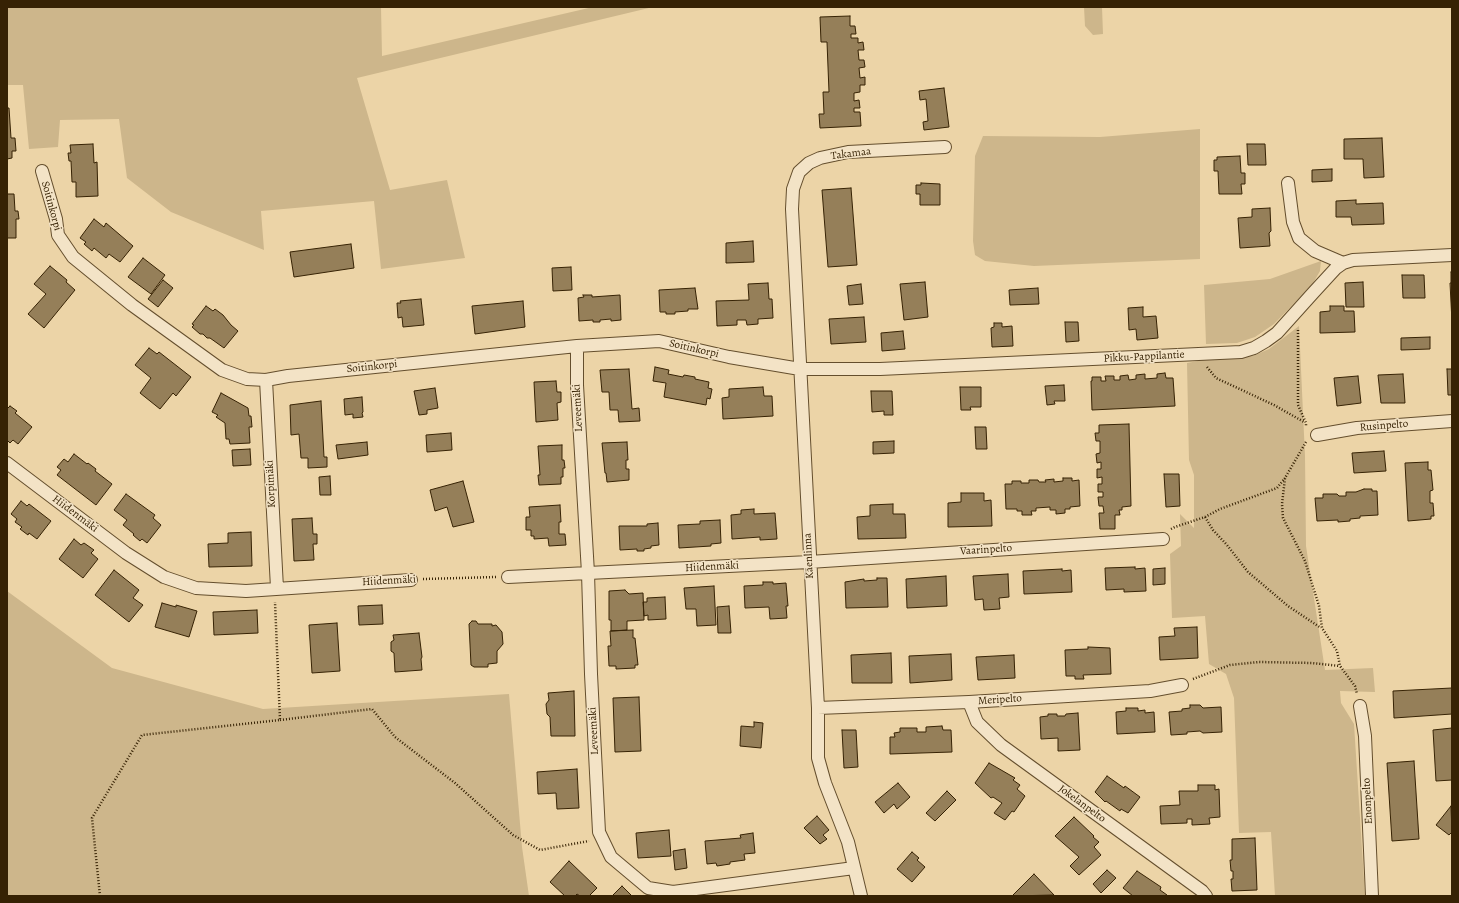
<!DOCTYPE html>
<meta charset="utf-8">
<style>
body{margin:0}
#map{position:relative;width:1459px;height:903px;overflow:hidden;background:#ecd4a7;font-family:Alegreya,serif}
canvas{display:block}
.frame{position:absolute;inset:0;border:8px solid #362204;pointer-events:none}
</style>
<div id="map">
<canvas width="1459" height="903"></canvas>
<div class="frame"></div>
</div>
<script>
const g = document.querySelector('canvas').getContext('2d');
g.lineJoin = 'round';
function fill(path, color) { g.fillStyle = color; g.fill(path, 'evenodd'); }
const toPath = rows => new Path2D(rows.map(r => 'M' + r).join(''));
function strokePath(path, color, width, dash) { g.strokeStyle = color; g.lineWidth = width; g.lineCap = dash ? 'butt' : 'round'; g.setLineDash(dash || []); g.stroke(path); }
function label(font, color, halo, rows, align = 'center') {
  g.font = font + ' Alegreya,serif'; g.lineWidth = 3; g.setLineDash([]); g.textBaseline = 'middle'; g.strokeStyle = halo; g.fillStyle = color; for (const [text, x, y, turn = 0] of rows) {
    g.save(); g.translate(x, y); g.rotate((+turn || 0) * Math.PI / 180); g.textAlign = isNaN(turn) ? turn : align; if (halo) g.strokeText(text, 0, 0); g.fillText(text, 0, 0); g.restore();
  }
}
const green = toPath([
 [7,7,381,7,382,56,593,7,653,7,357,78,390,190,447,180,465,258,381,269,374,201,261,211,264,250,171,212,127,178,119,119,60,120,58,147,29,149,23,85,7,85],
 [1084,7,1102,7,1103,34,1093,35,1085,26],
 [1200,129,1200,259,1034,266,985,261,975,255,973,241,975,156,983,136,1100,137],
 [1321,261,1320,271,1312,285,1274,324,1255,337,1237,343,1206,344,1204,285,1270,279],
 [1299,326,1305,456,1306,546,1325,670,1373,668,1375,692,1340,691,1341,703,1354,724,1365,896,1275,896,1271,832,1239,833,1234,698,1226,674,1209,664,1205,616,1172,618,1170,554,1181,546,1180,514,1194,528,1194,475,1189,460,1187,363,1214,358,1253,356,1269,349],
 [7,591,112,668,263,709,509,694,522,847,529,896,7,896]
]);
const building = toPath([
 [850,16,850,26,855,26,856,34,851,34,851,38,858,38,858,43,863,42,864,50,858,50,859,60,864,60,865,67,859,68,860,78,865,77,865,85,860,85,860,92,854,93,854,101,859,100,860,108,854,108,854,112,860,112,861,126,820,128,819,114,824,114,823,92,829,92,827,42,821,42,820,17,850,16],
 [944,88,949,127,924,130,923,122,928,121,926,99,920,100,919,91,944,88],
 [7,108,9,108,11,138,15,138,16,151,12,151,12,158,7,159,7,108],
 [1382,138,1384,177,1364,178,1363,159,1344,159,1344,139,1382,138],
 [93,144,94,163,97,162,98,196,76,197,76,182,72,182,71,161,69,161,68,153,71,153,70,145,93,144],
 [1247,144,1265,144,1266,165,1248,165,1247,144],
 [1240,156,1241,173,1245,173,1245,184,1241,184,1242,194,1219,194,1218,171,1214,171,1214,160,1217,160,1217,157,1240,156],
 [1332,169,1332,181,1312,182,1312,170,1332,169],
 [921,183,940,184,940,205,920,205,920,194,916,194,916,185,921,185,921,183],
 [851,188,857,265,828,267,822,190,851,188],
 [7,194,14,194,15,211,18,211,19,219,16,219,16,238,7,238,7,194],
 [1356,200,1356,204,1383,203,1384,224,1352,225,1351,217,1336,217,1336,201,1356,200],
 [1270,208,1271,231,1269,233,1270,246,1240,248,1238,218,1252,217,1252,209,1270,208],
 [94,219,104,227,106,223,133,246,120,262,109,254,106,258,94,248,92,251,84,244,86,242,80,238,94,219],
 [753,241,754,262,726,263,726,243,753,241],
 [351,244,354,268,294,277,290,252,351,244],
 [143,258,165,275,151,294,128,277,143,258],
 [50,266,67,280,66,282,75,290,44,328,28,314,46,294,34,284,50,266],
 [571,267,572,290,553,291,552,268,571,267],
 [1451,272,1452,272,1452,322,1450,283,1451,283,1451,272],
 [1402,275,1424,275,1425,298,1403,298,1402,275],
 [163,280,173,288,158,307,148,299,163,280],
 [925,282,928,317,904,320,900,284,925,282],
 [1363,282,1364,307,1346,307,1345,283,1363,282],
 [768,283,769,299,772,299,773,318,758,319,758,324,747,325,746,320,737,320,737,325,717,326,716,301,749,300,748,284,768,283],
 [861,284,863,304,849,305,847,286,861,284],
 [695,288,698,309,688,309,688,311,675,312,675,314,666,314,666,312,660,312,659,290,695,288],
 [1038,288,1039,304,1010,305,1009,290,1038,288],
 [583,295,592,295,592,297,620,295,621,320,611,321,611,319,600,320,600,322,593,322,593,320,579,321,578,298,584,297,583,295],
 [421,299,424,325,403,327,402,317,398,318,397,303,401,303,400,301,421,299],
 [523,301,525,327,475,334,472,306,523,301],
 [206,306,213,311,215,309,223,315,231,325,238,331,224,348,210,338,207,338,203,334,200,334,192,327,194,325,192,324,206,306],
 [1330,306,1344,306,1344,311,1354,311,1355,332,1320,333,1320,312,1330,311,1330,306],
 [1143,307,1143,317,1156,316,1158,338,1137,340,1136,329,1129,330,1128,308,1143,307],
 [864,317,866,342,831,344,829,319,864,317],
 [1065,322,1078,322,1079,341,1066,342,1065,322],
 [994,323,1002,323,1002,327,1012,326,1013,346,992,347,991,328,994,327,994,323],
 [903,331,905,349,882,351,881,333,903,331],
 [1430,337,1430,349,1401,350,1401,338,1430,337],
 [149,348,157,354,159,352,191,377,176,396,173,393,160,409,140,393,151,378,135,365,149,348],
 [655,367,669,370,668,374,683,377,684,375,695,377,695,379,709,382,708,388,712,389,710,399,707,398,706,405,664,397,666,383,653,381,655,367],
 [629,369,632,409,639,408,640,421,619,422,618,410,610,410,609,392,602,392,600,370,629,369],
 [1447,369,1452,369,1452,395,1448,395,1447,369],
 [1165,373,1166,378,1173,378,1175,406,1092,410,1091,381,1092,381,1092,377,1101,377,1101,381,1106,381,1105,376,1114,376,1114,380,1120,380,1120,376,1128,375,1129,380,1136,379,1136,375,1145,374,1145,379,1157,378,1157,374,1165,373],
 [1403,374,1405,403,1381,403,1378,375,1403,374],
 [1358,376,1361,403,1337,406,1334,378,1358,376],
 [556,381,557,392,561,392,561,402,557,403,558,420,536,422,534,382,556,381],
 [1064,385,1065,401,1054,401,1055,404,1047,405,1045,386,1064,385],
 [763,387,764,396,772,396,773,416,723,419,722,398,729,397,729,389,763,387],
 [960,387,981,387,981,407,970,407,971,410,961,410,960,387],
 [435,388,438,408,427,410,427,414,419,415,414,391,435,388],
 [871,391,892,391,893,415,884,415,884,411,872,412,871,391],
 [221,393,248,408,249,416,251,416,252,427,249,427,250,443,230,444,229,439,226,439,225,423,216,417,218,415,212,412,221,393],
 [362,397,363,412,362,413,363,417,353,418,353,414,345,415,344,399,362,397],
 [321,401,324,457,327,457,327,467,308,468,308,458,301,458,299,434,291,435,290,405,321,401],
 [10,406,17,411,15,413,32,427,18,444,13,440,10,443,7,440,7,407,8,408,10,406],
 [1129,424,1131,506,1122,507,1122,510,1119,510,1120,515,1115,515,1115,529,1100,529,1099,513,1104,513,1103,506,1099,506,1098,497,1103,497,1103,492,1098,492,1098,484,1102,484,1102,477,1097,478,1097,469,1101,469,1101,462,1097,463,1096,454,1100,453,1100,441,1096,441,1095,433,1099,433,1099,425,1129,424],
 [975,427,986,427,987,449,976,449,975,427],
 [451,433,452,450,427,452,426,435,451,433],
 [894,441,894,453,873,454,873,442,894,441],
 [367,442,368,455,338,459,336,445,367,442],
 [627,442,628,460,626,460,626,469,629,469,629,480,607,482,606,473,605,473,602,443,627,442],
 [562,445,562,460,564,460,565,468,563,468,563,477,561,477,561,484,539,485,538,475,540,475,538,446,562,445],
 [250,449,251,465,233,466,232,450,250,449],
 [1384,451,1386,471,1354,473,1352,453,1384,451],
 [74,454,87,464,88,463,96,469,95,471,112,484,96,505,57,475,61,470,57,467,64,459,68,462,74,454],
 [1428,462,1428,470,1431,470,1433,490,1430,491,1430,503,1433,503,1434,516,1431,516,1431,519,1408,521,1405,463,1428,462],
 [1164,474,1179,474,1180,506,1166,507,1164,474],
 [330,476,331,495,320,495,319,477,330,476],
 [1063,478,1072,478,1072,481,1079,480,1080,506,1070,507,1070,509,1065,509,1065,513,1056,514,1056,510,1050,510,1050,507,1036,508,1036,511,1031,511,1032,515,1022,515,1022,511,1017,511,1017,509,1006,509,1005,484,1012,484,1012,481,1021,481,1021,483,1029,483,1029,480,1038,480,1039,482,1046,482,1045,480,1054,479,1054,482,1063,481,1063,478],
 [463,481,474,522,453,527,447,507,435,511,430,490,463,481],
 [1364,489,1372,489,1372,491,1377,491,1378,515,1360,516,1360,518,1350,519,1350,521,1338,522,1338,520,1317,521,1315,498,1323,498,1323,494,1337,494,1339,496,1346,496,1346,492,1356,492,1364,489],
 [961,493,984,493,984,501,991,500,992,526,948,527,948,503,961,502,961,493],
 [126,494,155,515,153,518,161,525,147,543,142,539,140,541,133,535,134,534,123,525,127,520,114,510,126,494],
 [21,501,27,506,29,504,51,521,37,539,29,533,28,535,20,529,22,527,15,522,17,519,11,514,21,501],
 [893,504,893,514,905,514,906,538,858,539,857,517,870,516,870,505,893,504],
 [560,505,561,522,559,522,559,534,565,534,566,545,549,546,548,538,534,539,534,536,531,536,531,530,526,530,526,517,530,517,529,507,560,505],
 [754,509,754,514,775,513,777,539,760,540,760,537,732,539,731,515,741,514,741,510,754,509],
 [312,518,313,534,317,534,317,544,313,544,314,560,294,561,292,519,312,518],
 [720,520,721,543,711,544,711,546,679,548,678,525,700,524,700,521,720,520],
 [658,523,659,545,651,546,651,548,644,549,644,551,637,551,637,549,620,550,619,526,647,526,647,524,658,523],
 [251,532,252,566,209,567,208,544,228,543,228,533,251,532],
 [74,539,81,545,84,543,94,550,91,553,98,559,83,578,59,559,74,539],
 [1135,567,1135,569,1145,568,1146,591,1124,592,1124,589,1106,590,1105,568,1135,567],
 [1165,568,1165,584,1153,585,1153,569,1165,568],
 [1062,569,1062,571,1071,570,1072,592,1024,594,1023,571,1062,569],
 [114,570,139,590,133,598,143,605,129,622,95,595,114,570],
 [1008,574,1009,597,999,598,1000,609,984,610,983,599,975,600,973,576,1008,574],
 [946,576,947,606,907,608,906,579,946,576],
 [877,578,887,578,888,607,846,608,845,582,864,579,864,581,877,580,877,578],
 [763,582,773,582,773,584,786,583,788,606,786,606,787,618,770,619,769,607,745,608,744,586,763,585,763,582],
 [714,586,716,625,697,626,696,609,686,609,684,588,714,586],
 [625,590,629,594,643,593,644,620,627,621,627,630,611,631,611,620,609,620,609,591,625,590],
 [665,597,666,619,648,620,648,615,644,616,643,602,647,602,647,598,665,597],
 [162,603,176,607,176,605,197,611,189,637,155,627,162,603],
 [382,605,383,624,359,625,358,606,382,605],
 [729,606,731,633,718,633,717,607,729,606],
 [257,610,258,633,214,635,213,612,257,610],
 [472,621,476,621,478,624,492,624,492,626,496,625,502,632,503,644,497,651,497,663,488,664,488,667,474,667,471,665,469,624,472,621],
 [337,623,340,671,312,673,309,625,337,623],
 [1197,627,1198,658,1160,660,1159,637,1175,636,1174,628,1197,627],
 [633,630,633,638,635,638,638,665,635,665,635,668,616,669,616,666,609,666,608,646,611,646,610,631,633,630],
 [419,633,422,657,421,659,422,670,395,672,394,653,391,651,391,642,394,640,393,635,419,633],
 [1088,647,1110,648,1111,674,1083,675,1084,679,1075,679,1075,676,1066,676,1065,650,1088,649,1088,647],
 [891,653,892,683,852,683,851,655,891,653],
 [951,654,952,680,910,683,909,656,951,654],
 [1014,655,1015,678,978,680,976,657,1014,655],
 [1452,688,1452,714,1394,718,1393,691,1452,688],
 [574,691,575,736,551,736,550,717,547,714,546,704,549,700,548,693,574,691],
 [639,697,641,751,615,752,613,698,639,697],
 [1190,705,1200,705,1203,708,1221,707,1222,732,1203,733,1200,731,1187,732,1187,734,1171,735,1169,712,1182,711,1182,709,1190,708,1190,705],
 [1126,708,1138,708,1138,711,1145,710,1145,713,1154,712,1155,732,1117,734,1116,712,1126,711,1126,708],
 [1078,713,1080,750,1058,751,1058,738,1041,739,1040,717,1048,716,1048,714,1057,714,1057,716,1065,716,1066,714,1078,713],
 [754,722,763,723,761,748,740,746,741,726,754,727,754,722],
 [942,726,943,730,951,730,952,752,890,754,890,737,895,737,894,733,900,732,900,728,917,728,917,732,926,732,926,727,942,726],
 [1452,728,1452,780,1436,781,1433,730,1452,728],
 [842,730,856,730,858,767,844,768,842,730],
 [1414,761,1419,839,1392,841,1387,763,1414,761],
 [989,763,1015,778,1013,780,1020,785,1017,789,1025,796,1014,812,1012,811,1005,820,994,813,1002,803,993,797,991,798,975,783,989,763],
 [577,769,579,808,557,809,556,793,538,794,537,772,577,769],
 [1107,776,1124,788,1125,786,1140,797,1128,813,1121,809,1120,811,1106,801,1105,802,1095,792,1107,776],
 [898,783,910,797,897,809,894,804,884,813,875,802,898,783],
 [1198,785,1215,785,1215,790,1219,789,1220,817,1209,818,1210,824,1192,825,1192,819,1187,819,1187,823,1161,824,1160,806,1180,805,1179,791,1198,791,1198,785],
 [947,791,956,800,935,821,926,813,947,791],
 [1451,806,1452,832,1449,835,1436,825,1451,806],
 [817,816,829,830,823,835,827,839,820,844,804,828,817,816],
 [1074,817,1094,836,1093,837,1099,842,1094,847,1101,855,1079,875,1070,866,1079,857,1055,836,1074,817],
 [669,830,671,856,638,858,636,833,669,830],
 [753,833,755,853,744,854,745,860,730,862,730,864,717,866,716,863,707,864,705,841,741,838,740,835,753,833],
 [1255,838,1257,890,1232,891,1231,879,1233,879,1233,871,1231,871,1230,860,1232,860,1232,839,1255,838],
 [685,849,687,868,675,870,673,851,685,849],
 [912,852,919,858,917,860,925,867,912,882,897,869,912,852],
 [569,861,597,888,589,896,580,896,577,894,575,896,565,896,550,882,569,861],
 [1107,870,1116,878,1101,893,1093,884,1107,870],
 [1137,871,1161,887,1160,890,1167,895,1166,896,1133,896,1123,888,1137,871],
 [1034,874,1054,895,1012,896,1034,874],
 [622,886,632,896,612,896,622,886]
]);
const path = toPath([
 [1298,330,1298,405,1306,423,1306,427],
 [1207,367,1216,378,1274,405,1304,422],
 [1306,442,1285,478,1282,504,1283,518,1305,561,1319,606,1322,628,1337,651,1340,666,1355,686,1357,694],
 [1205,517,1213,530,1227,545,1248,572,1288,606,1321,628],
 [1171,529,1175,527,1205,517,1220,509,1277,488,1285,478],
 [423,579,496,577],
 [1193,679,1230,665,1259,662,1312,663,1340,666],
 [280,720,372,709,395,737,455,783,513,835,540,850,589,841],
 [100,896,92,818,142,735,280,720,275,602]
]);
const street = toPath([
 [42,171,56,219,58,235,73,257,132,305,222,370,247,379,266,380,288,376,577,346,659,341,729,357,800,369,880,369,1241,352,1254,348,1266,341,1277,333,1313,293,1336,268,1343,263,1353,260,1452,255],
 [1288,183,1293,222,1299,238,1315,251,1343,263],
 [577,346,577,385,588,573,591,674,599,832,611,857,648,888,673,892,854,868],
 [266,380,277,588],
 [1317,435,1357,428,1452,421],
 [7,463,126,553,164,577,196,588,246,591,411,580],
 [508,577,809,562,1163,539],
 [969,702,977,722,1001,745,1202,891,1206,896],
 [1360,706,1365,736,1372,896],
 [818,708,969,702,1150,691,1182,685],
 [861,896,848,842,825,783,818,758,818,708,792,209,793,189,799,172,809,163,820,158,848,152,945,147]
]);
const streetNames = [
 ["Takamaa",851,154,-7],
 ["Soitinkorpi",51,206,75],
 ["Soitinkorpi",694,349,13],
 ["Pikku-Pappilantie",1144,357,-3],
 ["Soitinkorpi",372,367,-6],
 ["Leveemäki",578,408,-93],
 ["Rusinpelto",1384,426,-5],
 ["Korpimäki",271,484,-93],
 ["Hiidenmäki",75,514,37],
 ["Vaarinpelto",986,550,-4],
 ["Käenlinna",809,556,-93],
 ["Hiidenmäki",712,567,-3],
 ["Hiidenmäki",389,581,-3],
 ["Meripelto",1000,700,-4],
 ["Leveemäki",594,731,-93],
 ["Enonpelto",1368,801,-93],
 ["Jokelanpelto",1082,804,36]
];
fill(green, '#cdb68b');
fill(building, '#957f59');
strokePath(building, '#362204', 1);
strokePath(street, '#644e2d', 14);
strokePath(path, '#362204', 2.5, [1, 2]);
strokePath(street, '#f3e3c6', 12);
label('11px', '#362204', '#f3e3c6', streetNames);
</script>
